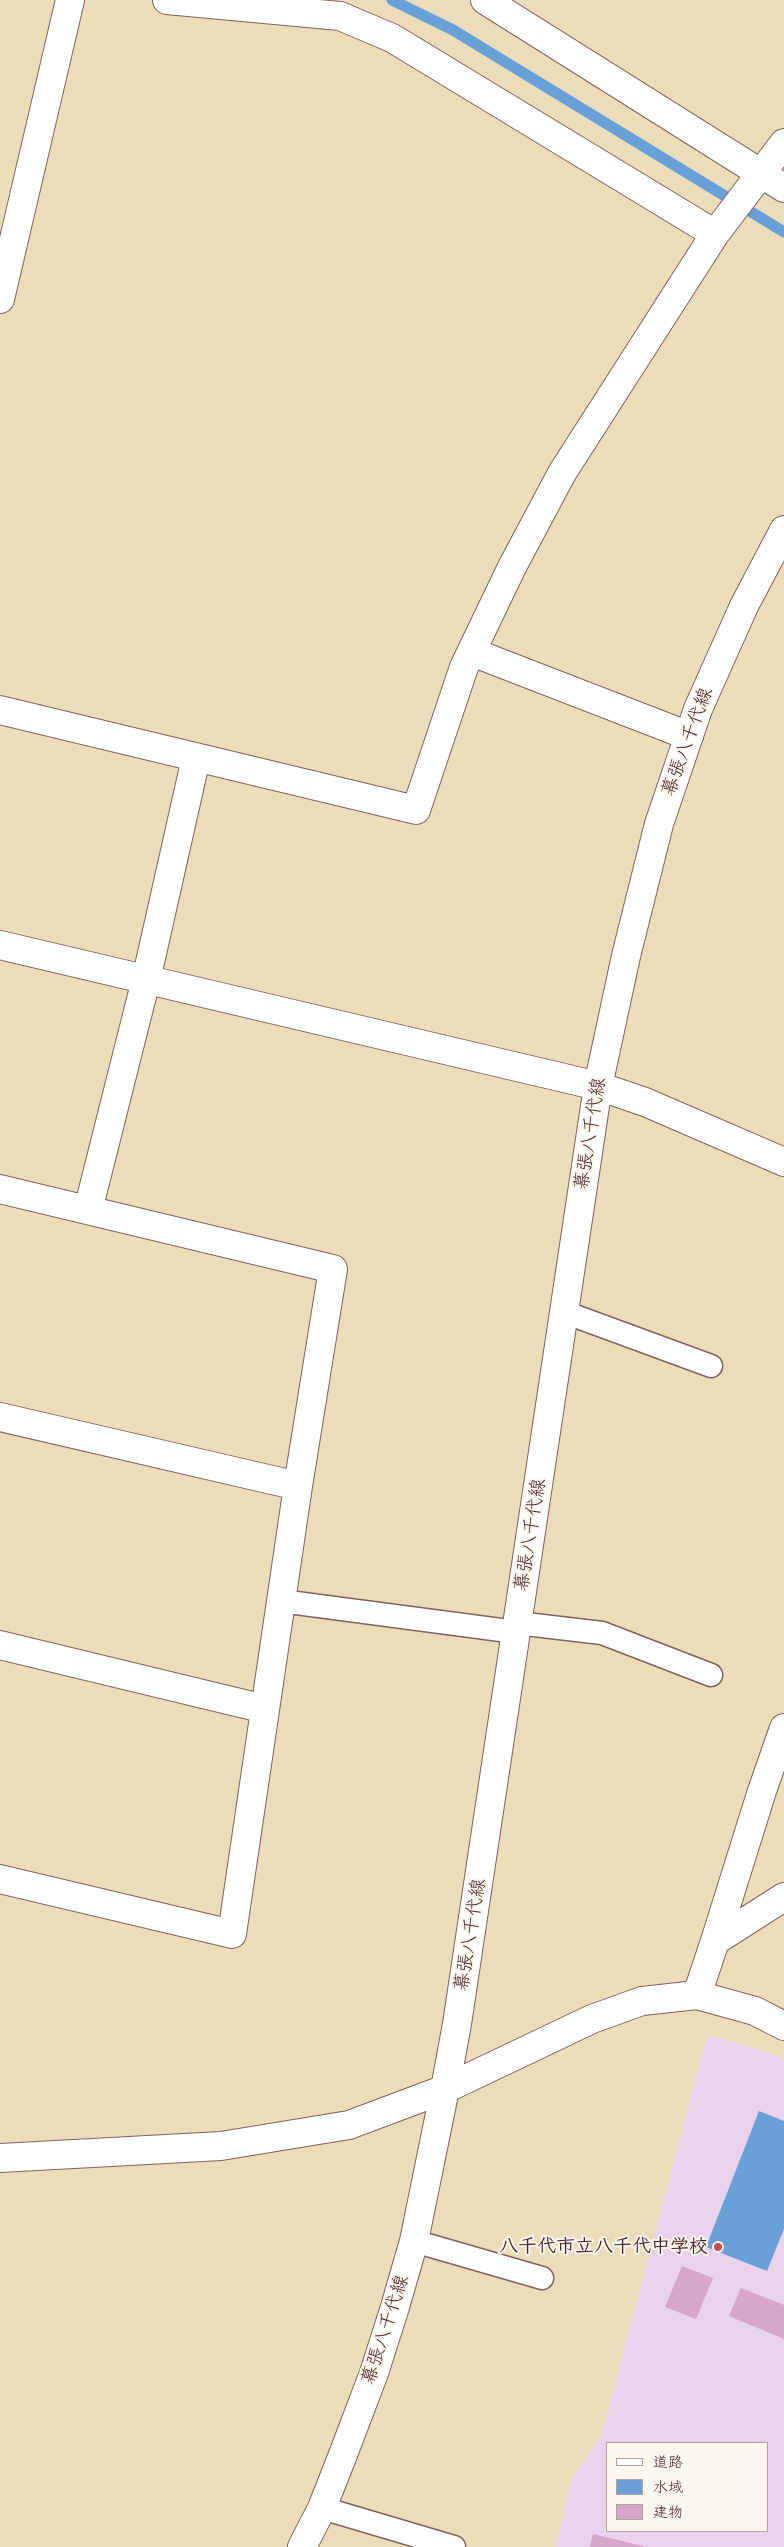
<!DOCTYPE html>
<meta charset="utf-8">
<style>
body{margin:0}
#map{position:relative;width:784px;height:2547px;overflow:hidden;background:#ebddb9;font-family:Sriracha,"Klee One",sans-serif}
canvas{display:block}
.legend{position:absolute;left:606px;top:2442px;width:162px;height:90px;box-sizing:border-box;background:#fbf7ec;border:1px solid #b4a19f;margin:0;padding:6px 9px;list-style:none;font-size:15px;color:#4a1f2b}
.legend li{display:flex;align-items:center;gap:10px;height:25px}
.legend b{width:25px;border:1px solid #b4a19f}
</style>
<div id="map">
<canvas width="784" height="2547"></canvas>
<ul class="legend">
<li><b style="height:6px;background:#fff"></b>道路</li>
<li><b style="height:14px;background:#68a1d7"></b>水域</li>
<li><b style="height:14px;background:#d6a6cb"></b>建物</li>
</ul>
</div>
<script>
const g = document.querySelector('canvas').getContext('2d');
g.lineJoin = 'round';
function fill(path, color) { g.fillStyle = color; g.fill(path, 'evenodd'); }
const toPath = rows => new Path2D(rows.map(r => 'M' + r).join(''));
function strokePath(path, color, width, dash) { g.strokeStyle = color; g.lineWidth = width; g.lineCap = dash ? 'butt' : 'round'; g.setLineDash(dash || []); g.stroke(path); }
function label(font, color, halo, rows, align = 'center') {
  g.font = font + ' Sriracha,"Klee One",sans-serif'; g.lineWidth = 4; g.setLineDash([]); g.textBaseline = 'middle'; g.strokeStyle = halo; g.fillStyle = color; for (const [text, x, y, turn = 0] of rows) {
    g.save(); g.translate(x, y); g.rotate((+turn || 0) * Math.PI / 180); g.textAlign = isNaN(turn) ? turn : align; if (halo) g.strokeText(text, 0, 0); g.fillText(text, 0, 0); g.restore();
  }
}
const built = toPath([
 [707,2036,735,2042,784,2058,784,2547,556,2547,571,2479,601,2437],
 [608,2443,768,2443,768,2531,608,2531]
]);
const water = toPath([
 [759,2111,784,2121,784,2229,767,2271,706,2247]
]);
const stream = toPath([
 [392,0,453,30,784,232]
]);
const building = toPath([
 [682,2266,713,2278,696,2319,665,2307],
 [741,2288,784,2305,784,2339,729,2316],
 [593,2534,643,2546,643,2547,590,2547]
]);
const lane = toPath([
 [564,1312,711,1366],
 [281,1601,516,1632],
 [517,1623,602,1633,711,1675],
 [414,2241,542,2278],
 [322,2508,454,2547]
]);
const street = toPath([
 [167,0,340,16,392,38,715,234,784,143],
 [485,0,784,188],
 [0,299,70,0],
 [472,652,689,736],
 [0,710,416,810,464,667,512,567,562,473,715,234],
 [598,1086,645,1102,784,1162],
 [0,1189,333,1269,298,1486,232,1934,0,1879],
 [88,1210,146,980,196,758],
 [0,1417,298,1486],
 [0,1645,265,1709],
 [715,1941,762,1791,784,1728],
 [697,1995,715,1941,784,1897]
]);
const secondary = toPath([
 [0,945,598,1086],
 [0,2158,221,2146,349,2125,445,2089,592,2019,642,2001,697,1995,755,2011,784,2026],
 [302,2547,322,2508,344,2452,374,2373,395,2307,414,2241,445,2089,457,2024,598,1086,626,956,659,824,698,709,744,606,784,530]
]);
const markers = [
 [718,2247,5,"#d1495b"]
];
const streetNames = [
 ["幕張八千代線",688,742,-70],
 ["幕張八千代線",591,1134,-81],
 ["幕張八千代線",531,1535,-81],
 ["幕張八千代線",471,1935,-81],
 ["幕張八千代線",386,2330,-72]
];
const poiNames = [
 ["八千代市立八千代中学校",708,2247]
];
fill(built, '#ead1ec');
fill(water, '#68a1d7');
strokePath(stream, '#68a1d7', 11);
fill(building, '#d6a6cb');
strokePath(lane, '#82625d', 25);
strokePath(street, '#82625d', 30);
strokePath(secondary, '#82625d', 30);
strokePath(lane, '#fff', 22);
strokePath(street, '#fff', 28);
strokePath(secondary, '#fff', 28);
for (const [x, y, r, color] of markers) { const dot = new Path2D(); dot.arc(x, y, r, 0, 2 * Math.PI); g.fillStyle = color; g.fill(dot); strokePath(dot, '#fbf7ec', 2); }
label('19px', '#4a1f2b', '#fbf7ec', streetNames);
label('bold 19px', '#4a1f2b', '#fbf7ec', poiNames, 'right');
</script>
